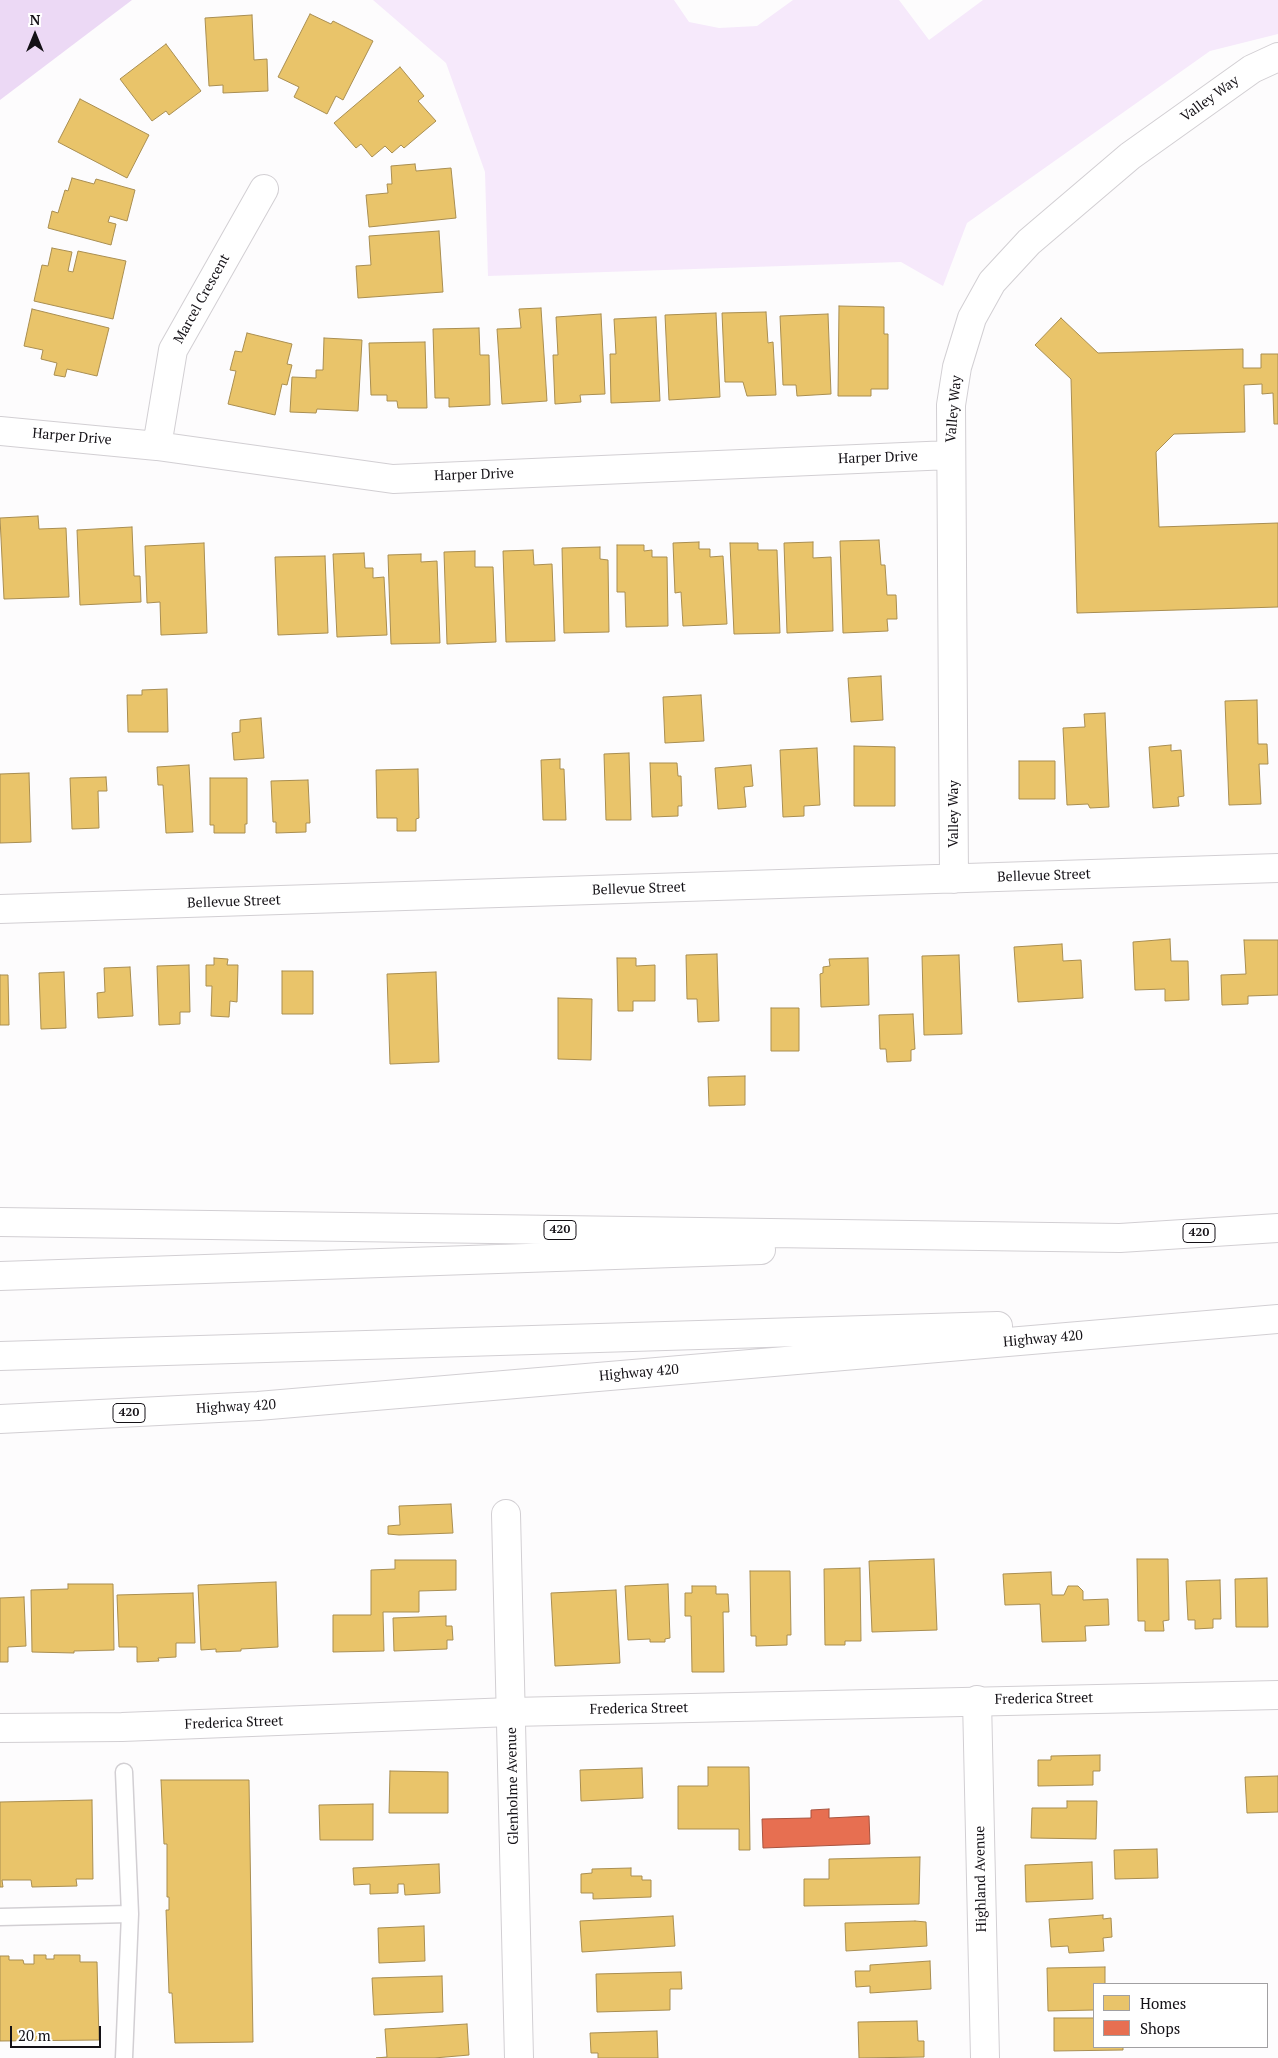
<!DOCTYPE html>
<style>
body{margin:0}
#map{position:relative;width:1278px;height:2058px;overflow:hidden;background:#fdfcfd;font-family:"PT Serif",serif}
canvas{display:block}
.legend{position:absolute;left:1093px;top:1983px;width:175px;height:65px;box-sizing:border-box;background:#fff;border:1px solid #a1a0a2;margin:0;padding:6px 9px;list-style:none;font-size:15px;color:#141116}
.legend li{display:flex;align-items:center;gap:10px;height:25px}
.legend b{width:25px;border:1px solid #a1a0a2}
.north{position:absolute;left:10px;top:10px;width:50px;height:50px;-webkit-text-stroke:4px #fff;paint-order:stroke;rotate:0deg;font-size:14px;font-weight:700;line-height:20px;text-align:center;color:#141116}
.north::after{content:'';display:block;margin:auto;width:18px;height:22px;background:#141116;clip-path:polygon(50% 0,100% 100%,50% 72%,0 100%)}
.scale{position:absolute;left:10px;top:2026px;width:91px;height:22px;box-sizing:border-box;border:2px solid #141116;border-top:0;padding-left:6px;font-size:15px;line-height:18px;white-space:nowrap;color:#141116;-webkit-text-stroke:4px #fff;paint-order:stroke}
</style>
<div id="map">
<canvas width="1278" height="2058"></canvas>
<ul class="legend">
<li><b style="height:14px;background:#e9c46a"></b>Homes</li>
<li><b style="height:14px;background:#e76f51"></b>Shops</li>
</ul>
<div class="north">N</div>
<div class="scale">20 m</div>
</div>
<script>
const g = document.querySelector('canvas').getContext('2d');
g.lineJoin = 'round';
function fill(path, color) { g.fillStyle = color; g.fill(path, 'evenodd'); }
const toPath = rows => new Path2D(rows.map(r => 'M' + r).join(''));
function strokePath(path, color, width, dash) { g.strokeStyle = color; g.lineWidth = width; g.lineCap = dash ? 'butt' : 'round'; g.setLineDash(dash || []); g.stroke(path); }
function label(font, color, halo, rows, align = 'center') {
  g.font = font + ' "PT Serif",serif'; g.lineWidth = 5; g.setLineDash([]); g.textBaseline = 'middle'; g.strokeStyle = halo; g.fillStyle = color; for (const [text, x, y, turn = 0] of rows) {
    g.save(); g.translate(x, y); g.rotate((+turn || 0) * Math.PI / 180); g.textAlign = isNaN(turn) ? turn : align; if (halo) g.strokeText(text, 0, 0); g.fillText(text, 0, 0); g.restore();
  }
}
const green = toPath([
 [373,0,674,0,689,22,719,28,757,26,793,0,899,0,929,40,983,0,1278,0,1278,34,1210,51,967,223,943,286,901,262,488,276,485,172,446,63]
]);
const forest = toPath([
 [0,0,132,0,0,100]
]);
const homes = toPath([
 [310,14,331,24,333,21,373,41,343,100,336,96,327,114,294,97,299,87,278,77,310,14],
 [252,15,254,60,267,59,268,91,223,93,223,85,209,86,205,18,252,15],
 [166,44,201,91,169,115,166,111,152,121,120,79,166,44],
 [400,67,424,96,418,101,436,121,404,148,401,145,392,153,385,146,372,157,361,144,356,148,334,123,400,67],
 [80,99,149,135,127,178,58,142,80,99],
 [415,164,416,171,451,168,456,218,369,227,366,195,388,193,387,184,392,184,391,166,415,164],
 [72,178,94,184,96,179,135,190,127,221,110,216,108,222,116,224,111,245,48,228,52,211,58,213,65,190,68,191,72,178],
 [439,231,443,292,358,298,356,266,371,265,369,236,439,231],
 [52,248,72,252,68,271,73,272,78,251,126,261,113,319,34,301,42,265,48,266,52,248],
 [839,306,884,307,884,334,888,334,888,389,871,389,871,396,838,396,839,306],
 [541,308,547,401,502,404,497,329,521,328,519,309,541,308],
 [32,309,109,328,97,376,67,369,65,377,54,375,57,363,41,359,43,350,24,346,32,309],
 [766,312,768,343,773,342,776,395,747,396,743,382,725,382,722,313,766,312],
 [716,313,720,397,669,400,665,315,716,313],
 [601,314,605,394,580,395,581,402,555,404,553,355,558,355,556,317,601,314],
 [828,314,831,394,797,396,796,385,783,385,780,316,828,314],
 [656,317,660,401,611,403,610,354,616,354,614,319,656,317],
 [1061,318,1098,353,1243,349,1243,368,1261,368,1261,354,1278,354,1278,424,1274,424,1273,393,1262,394,1262,384,1244,385,1245,432,1174,434,1156,452,1159,527,1278,523,1278,607,1077,613,1071,379,1035,345,1061,318],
 [479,328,480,355,489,355,490,405,449,407,449,398,435,398,433,329,479,328],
 [247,333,292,344,287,364,292,365,287,385,282,384,275,415,228,404,236,371,230,370,235,351,242,352,247,333],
 [324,338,362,340,358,411,317,409,316,413,290,412,292,377,316,378,316,370,323,370,324,338],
 [425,342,427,408,398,408,397,401,387,401,387,395,371,395,369,343,425,342],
 [38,516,39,529,66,528,69,597,4,599,0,518,38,516],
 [132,527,134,576,140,576,141,602,80,605,77,530,132,527],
 [879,540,881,565,885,565,887,595,896,595,897,619,887,619,888,631,843,633,840,541,879,540],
 [699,542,699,549,710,549,710,557,723,556,727,624,683,626,681,592,675,593,673,543,699,542],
 [813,542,813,558,831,557,833,631,787,633,784,543,813,542],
 [204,543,207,633,161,635,160,602,147,603,145,546,204,543],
 [730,543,758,543,758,550,777,550,780,633,734,634,730,543],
 [617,545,644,545,644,551,652,550,652,557,667,557,668,626,626,627,625,592,617,592,617,545],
 [600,547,600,559,608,560,609,632,564,633,562,548,600,547],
 [533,550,534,565,552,564,555,641,506,642,503,551,533,550],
 [475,551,475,567,493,567,496,642,447,644,444,552,475,551],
 [364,553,365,568,373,568,373,578,384,577,387,635,337,637,333,554,364,553],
 [421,554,421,562,437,561,440,643,391,644,388,555,421,554],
 [325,556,328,633,278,635,275,557,325,556],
 [881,676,883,720,851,722,848,678,881,676],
 [167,689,168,732,128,732,127,695,142,695,142,690,167,689],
 [701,695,704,741,665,743,663,697,701,695],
 [1257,700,1258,744,1267,744,1268,764,1259,764,1261,804,1229,805,1225,701,1257,700],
 [1105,713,1109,807,1090,808,1088,804,1067,805,1063,728,1085,727,1084,714,1105,713],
 [261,718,264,758,234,760,232,733,240,732,240,720,261,718],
 [1171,745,1171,751,1181,750,1184,796,1178,797,1179,806,1153,808,1149,747,1171,745],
 [854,746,895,747,895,806,854,806,854,746],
 [817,748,820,805,804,806,804,816,783,817,780,750,817,748],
 [629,753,631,820,606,820,604,754,629,753],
 [560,759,560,769,564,769,566,820,543,820,541,760,560,759],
 [1019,761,1055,761,1055,799,1019,799,1019,761],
 [650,763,677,763,678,776,681,776,682,806,678,806,678,816,652,817,650,763],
 [189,765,193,832,166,833,163,785,158,785,157,767,189,765],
 [751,765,753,786,744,787,746,807,718,809,715,768,751,765],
 [418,769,419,818,416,819,416,831,397,831,397,818,377,818,376,770,418,769],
 [29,773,31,842,0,843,0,774,29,773],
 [106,777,107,791,98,791,99,828,72,829,70,778,106,777],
 [210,778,247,778,247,824,245,824,245,833,214,833,214,825,210,825,210,778],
 [308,780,310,823,306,823,306,832,276,833,276,822,273,822,271,781,308,780],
 [1170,939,1171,961,1188,961,1189,1000,1165,1001,1165,989,1135,990,1133,942,1170,939],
 [1244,940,1278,940,1278,995,1248,996,1248,1004,1222,1005,1221,975,1246,974,1244,940],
 [1062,944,1063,961,1081,960,1083,998,1018,1002,1014,947,1062,944],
 [717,954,719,1021,698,1022,697,999,687,999,686,955,717,954],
 [959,955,962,1034,924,1035,922,956,959,955],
 [214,958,228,959,227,965,238,965,237,1002,230,1001,229,1017,211,1016,212,986,206,986,206,965,214,965,214,958],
 [617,958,636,958,636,966,655,965,655,1001,633,1001,633,1011,618,1011,617,958],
 [868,958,869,1005,821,1007,820,974,823,973,823,967,830,966,829,959,868,958],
 [189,965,190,1012,180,1012,180,1024,159,1025,157,966,189,965],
 [130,967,133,1016,98,1018,97,993,105,992,104,968,130,967],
 [282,971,313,971,313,1014,282,1014,282,971],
 [64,972,66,1028,41,1029,39,973,64,972],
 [436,972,439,1062,390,1064,387,974,436,972],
 [0,975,8,975,9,1025,0,1025,0,975],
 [558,998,592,999,591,1060,558,1059,558,998],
 [771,1008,799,1008,799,1051,771,1051,771,1008],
 [913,1014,915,1049,911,1050,911,1061,887,1062,886,1049,880,1049,879,1015,913,1014],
 [745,1076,745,1105,709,1106,708,1077,745,1076],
 [451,1504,453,1533,399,1535,388,1534,388,1526,400,1525,399,1506,451,1504],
 [934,1559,937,1630,872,1632,869,1561,934,1559],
 [1137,1559,1168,1559,1169,1620,1163,1621,1164,1631,1145,1631,1145,1621,1138,1621,1137,1559],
 [395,1560,456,1560,456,1590,419,1591,419,1612,383,1612,384,1651,333,1652,333,1615,371,1615,371,1570,395,1569,395,1560],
 [860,1568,861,1641,845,1641,845,1645,825,1645,824,1569,860,1568],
 [750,1571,790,1571,791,1635,787,1635,787,1645,756,1646,756,1636,751,1636,750,1571],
 [1051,1572,1052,1595,1064,1595,1068,1586,1078,1586,1083,1591,1083,1600,1108,1599,1109,1625,1085,1626,1086,1641,1042,1642,1040,1604,1005,1605,1003,1574,1051,1572],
 [1267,1578,1268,1627,1236,1627,1235,1579,1267,1578],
 [1220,1580,1221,1619,1213,1619,1213,1628,1195,1629,1195,1620,1188,1620,1186,1581,1220,1580],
 [276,1582,278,1647,241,1649,241,1651,216,1652,216,1649,201,1650,198,1585,276,1582],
 [68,1584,113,1584,114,1650,74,1651,74,1653,32,1652,31,1590,68,1589,68,1584],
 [668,1584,670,1638,665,1639,665,1642,650,1642,650,1639,628,1640,625,1586,668,1584],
 [692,1586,716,1586,716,1594,728,1594,729,1612,723,1612,724,1672,692,1672,691,1616,685,1616,685,1593,692,1593,692,1586],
 [616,1590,620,1663,555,1666,551,1593,616,1590],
 [193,1593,195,1643,176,1643,176,1657,158,1658,159,1661,137,1662,137,1647,119,1647,117,1595,193,1593],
 [24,1597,26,1646,8,1647,8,1662,0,1662,0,1598,24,1597],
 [446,1616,446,1626,452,1626,453,1640,447,1640,447,1649,394,1651,393,1618,446,1616],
 [1100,1755,1100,1771,1093,1771,1093,1785,1038,1786,1038,1760,1051,1760,1051,1756,1100,1755],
 [708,1767,749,1767,750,1850,739,1850,739,1829,678,1829,678,1786,708,1786,708,1767],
 [642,1768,643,1798,581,1801,580,1770,642,1768],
 [390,1771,448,1772,448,1813,389,1813,390,1771],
 [1278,1776,1278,1812,1247,1813,1245,1777,1278,1776],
 [161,1780,249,1780,253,2042,175,2043,172,1993,169,1993,166,1910,169,1910,169,1897,167,1897,167,1844,164,1844,161,1780],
 [92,1800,93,1879,76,1879,77,1886,32,1887,31,1880,2,1880,3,1887,0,1887,0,1802,92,1800],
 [1067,1801,1097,1801,1096,1839,1031,1838,1032,1808,1067,1808,1067,1801],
 [373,1804,373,1840,320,1840,319,1805,373,1804],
 [1157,1849,1158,1878,1115,1879,1114,1850,1157,1849],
 [920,1857,919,1904,804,1906,804,1879,829,1879,829,1859,920,1857],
 [1092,1862,1093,1899,1026,1902,1025,1865,1092,1862],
 [439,1864,440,1893,405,1895,404,1884,398,1884,398,1893,370,1894,370,1884,354,1885,353,1868,439,1864],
 [631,1868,631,1876,642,1876,642,1880,651,1880,651,1897,593,1899,593,1893,581,1893,581,1874,592,1873,592,1869,631,1868],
 [1103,1915,1103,1919,1111,1918,1112,1937,1103,1938,1104,1951,1069,1953,1068,1946,1051,1947,1049,1919,1103,1915],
 [673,1916,675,1946,582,1952,580,1921,673,1916],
 [915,1921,926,1922,927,1946,846,1951,845,1923,915,1921],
 [424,1926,425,1961,379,1963,378,1928,424,1926],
 [34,1955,46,1955,46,1959,54,1959,54,1955,80,1955,80,1962,97,1962,99,2040,0,2041,0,1956,9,1956,9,1960,23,1960,24,1964,34,1964,34,1955],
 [930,1961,931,1989,870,1993,870,1986,856,1987,855,1971,870,1971,870,1965,930,1961],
 [1105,1967,1105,1984,1094,1984,1094,2010,1048,2011,1047,1968,1105,1967],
 [681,1972,682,1989,670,1989,670,2010,597,2012,596,1974,681,1972],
 [442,1976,443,2012,374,2015,372,1978,442,1976],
 [1054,2018,1094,2018,1094,2047,1123,2047,1123,2050,1054,2051,1054,2018],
 [917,2021,918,2041,924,2041,924,2057,859,2058,858,2022,917,2021],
 [467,2024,469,2055,434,2058,376,2058,387,2057,385,2029,467,2024],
 [657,2031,658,2058,598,2058,598,2053,591,2053,590,2033,657,2031]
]);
const shops = toPath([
 [829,1809,829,1818,869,1816,870,1844,763,1848,762,1819,811,1818,811,1810,829,1809]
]);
const service = toPath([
 [124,1772,130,1914,124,2058],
 [0,1917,130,1914]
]);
const minor = toPath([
 [0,431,157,446,393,479,950,455],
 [157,446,173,350,264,189],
 [954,879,951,405,957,367,972,318,992,282,1029,242,1130,156,1252,69,1278,57],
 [0,909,1278,868],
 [506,1514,519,2058],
 [977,1700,985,2058]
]);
const tertiary = toPath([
 [0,1728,122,1727,511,1712,1278,1695]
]);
const motorway = toPath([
 [0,1222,1120,1238,1278,1228],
 [0,1276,761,1250],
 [0,1356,998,1326],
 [0,1419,258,1406,1278,1319]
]);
const shields = [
 [560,1230,32],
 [1199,1233,32],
 [129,1413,32]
];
const shieldNames = [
 ["420",560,1230],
 ["420",1199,1233],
 ["420",129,1413]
];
const streetNames = [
 ["Valley Way",1210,99,-36],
 ["Marcel Crescent",202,299,-61],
 ["Valley Way",954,409,-85],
 ["Harper Drive",72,437,5],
 ["Harper Drive",878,458,-2],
 ["Harper Drive",474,475,-2],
 ["Valley Way",954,814,-90],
 ["Bellevue Street",1044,876,-2],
 ["Bellevue Street",639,889,-2],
 ["Bellevue Street",234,902,-2],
 ["Highway 420",1043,1339,-5],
 ["Highway 420",639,1373,-5],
 ["Highway 420",236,1407,-3],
 ["Frederica Street",1044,1699,-1],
 ["Frederica Street",639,1709,-1],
 ["Frederica Street",234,1723,-2],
 ["Glenholme Avenue",513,1786,-91],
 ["Highland Avenue",981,1879,-91]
];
fill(green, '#f6e9fb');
fill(forest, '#ecd9f5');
fill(homes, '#e9c46a');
strokePath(homes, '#a98e51', 1);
fill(shops, '#e76f51');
strokePath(shops, '#a8533f', 1);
strokePath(service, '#d2cfd3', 19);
strokePath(minor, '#d2cfd3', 30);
strokePath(tertiary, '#d2cfd3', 30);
strokePath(motorway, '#d2cfd3', 30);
strokePath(service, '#fff', 16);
strokePath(minor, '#fff', 28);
strokePath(tertiary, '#fff', 28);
strokePath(motorway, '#fff', 28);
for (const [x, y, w] of shields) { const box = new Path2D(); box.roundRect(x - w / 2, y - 9.5, w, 19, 4); g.fillStyle = '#fff'; g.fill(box); strokePath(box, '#141116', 1); }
label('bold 12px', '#141116', null, shieldNames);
label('14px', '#141116', '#fff', streetNames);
</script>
